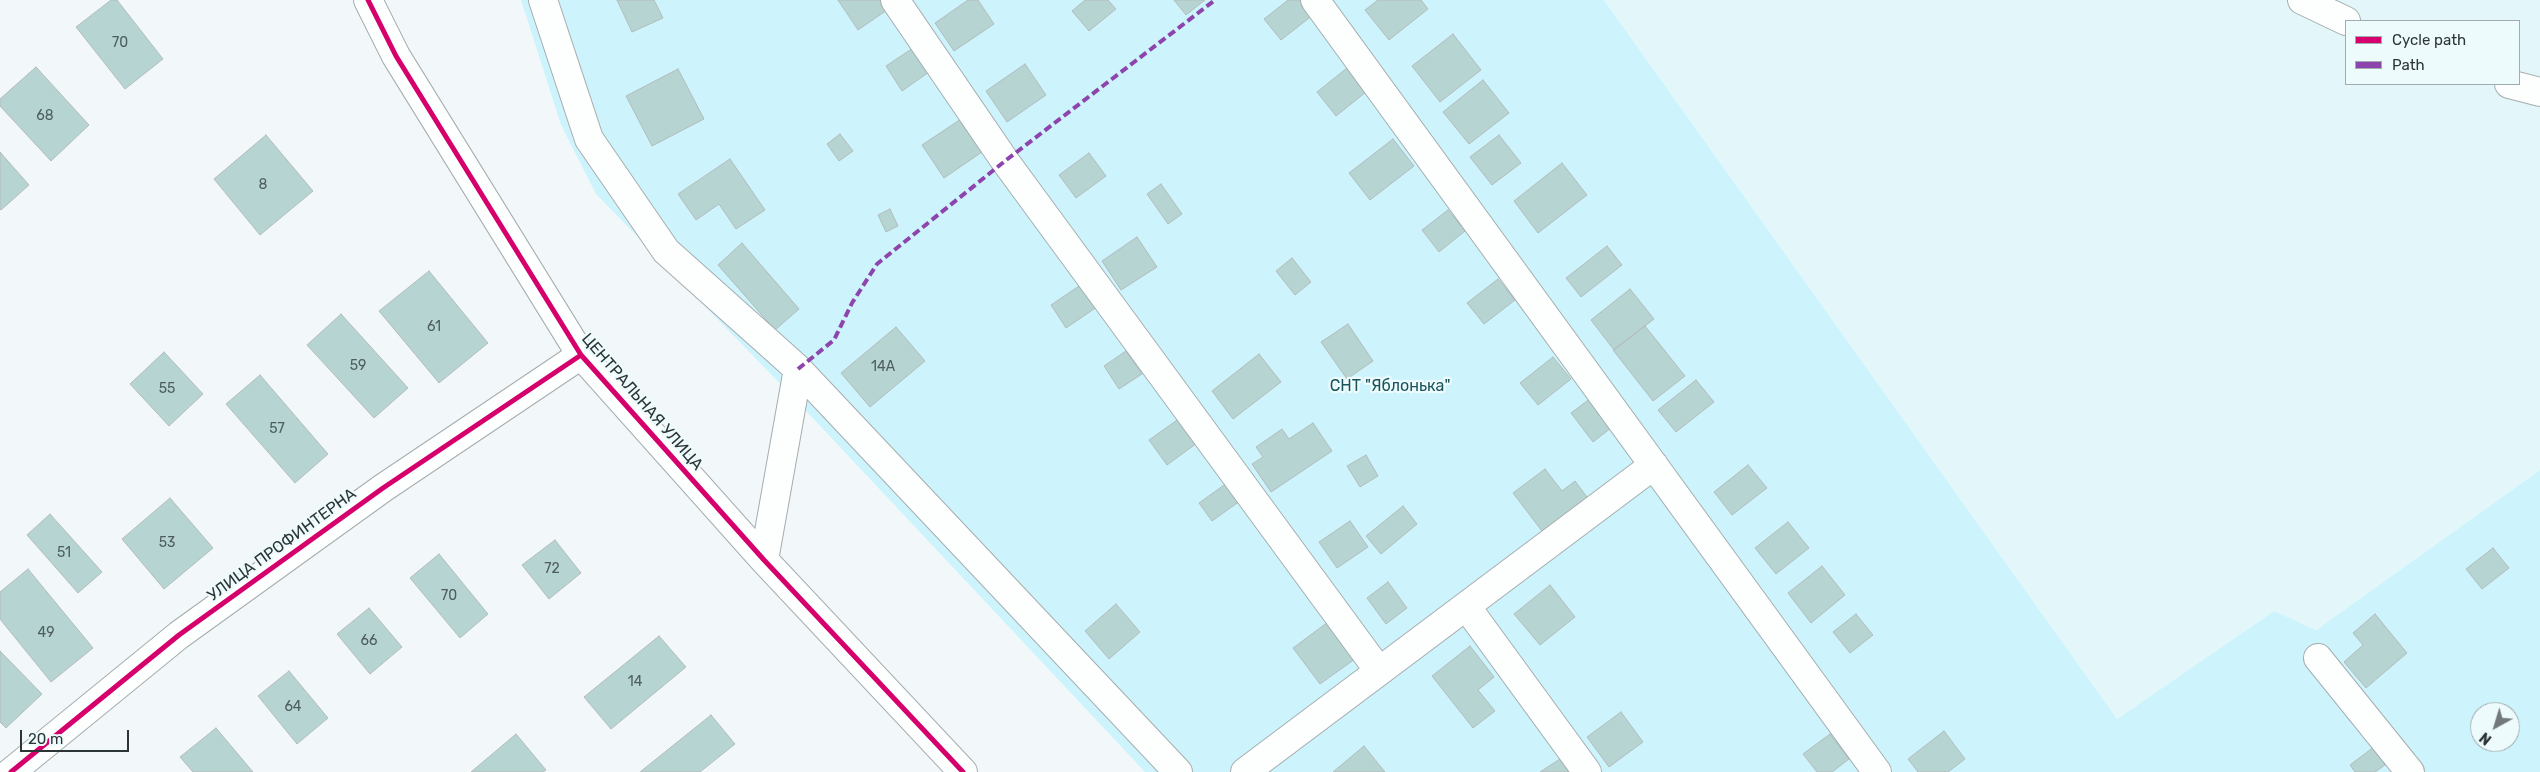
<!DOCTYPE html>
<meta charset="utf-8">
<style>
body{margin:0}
#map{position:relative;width:2540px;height:772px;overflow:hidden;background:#f2f8fa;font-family:Rubik,sans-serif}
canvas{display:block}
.legend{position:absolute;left:2345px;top:20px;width:175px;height:65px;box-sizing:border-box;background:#eefbfd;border:1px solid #a0acad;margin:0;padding:6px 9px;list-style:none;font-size:15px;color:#2c3536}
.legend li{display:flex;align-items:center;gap:10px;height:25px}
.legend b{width:25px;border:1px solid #a0acad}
.north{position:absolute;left:2470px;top:702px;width:50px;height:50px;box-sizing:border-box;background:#eefbfd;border:1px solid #a0acad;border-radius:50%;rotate:219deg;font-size:14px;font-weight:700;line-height:20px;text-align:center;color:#2c3536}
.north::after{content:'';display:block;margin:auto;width:18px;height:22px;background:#71797b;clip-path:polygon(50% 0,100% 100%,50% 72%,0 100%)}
.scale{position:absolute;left:20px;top:730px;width:109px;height:22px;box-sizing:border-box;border:2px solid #2c3536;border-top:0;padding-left:6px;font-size:15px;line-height:18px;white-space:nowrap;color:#2c3536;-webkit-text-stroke:4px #eefbfd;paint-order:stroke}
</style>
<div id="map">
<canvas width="2540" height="772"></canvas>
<ul class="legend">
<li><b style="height:6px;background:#d6006c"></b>Cycle path</li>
<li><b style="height:6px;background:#8e44ad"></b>Path</li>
</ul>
<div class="north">N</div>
<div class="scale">20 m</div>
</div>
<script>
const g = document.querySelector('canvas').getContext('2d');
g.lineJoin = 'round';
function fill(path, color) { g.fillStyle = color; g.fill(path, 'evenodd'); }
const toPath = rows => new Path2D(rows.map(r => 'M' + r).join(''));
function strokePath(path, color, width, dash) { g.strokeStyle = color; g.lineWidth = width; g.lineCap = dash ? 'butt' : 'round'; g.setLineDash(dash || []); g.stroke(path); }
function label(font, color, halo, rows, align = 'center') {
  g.font = font + ' Rubik,sans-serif'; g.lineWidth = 4.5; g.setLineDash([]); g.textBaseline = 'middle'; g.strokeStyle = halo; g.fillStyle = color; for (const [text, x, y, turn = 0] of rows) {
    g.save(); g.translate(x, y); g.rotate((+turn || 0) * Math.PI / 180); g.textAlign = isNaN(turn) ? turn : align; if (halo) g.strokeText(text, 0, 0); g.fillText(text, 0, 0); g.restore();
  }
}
const built = toPath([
 [1604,0,2540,0,2540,470,2316,630,2274,611,2117,719],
 [2346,21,2519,21,2519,84,2346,84]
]);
const green = toPath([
 [521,0,1604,0,2117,719,2274,611,2316,630,2540,470,2540,772,1145,772,793,397,596,194,561,125],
 [2480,712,2510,712,2510,742,2480,742]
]);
const building = toPath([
 [111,0,117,0,163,59,125,89,76,27,111,0],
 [617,0,654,0,663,18,632,32,617,0],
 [838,0,881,0,887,10,858,30,838,0],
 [968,0,978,0,994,24,954,51,935,23,968,0],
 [1085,0,1108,0,1116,9,1089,31,1072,11,1085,0],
 [1174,0,1205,0,1186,15,1174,0],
 [1288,0,1301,0,1313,15,1281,40,1264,19,1288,0],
 [1378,0,1421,0,1428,9,1389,40,1365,10,1378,0],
 [1453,34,1481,70,1440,102,1412,66,1453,34],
 [913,48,929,72,902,91,886,66,913,48],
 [1025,64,1046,95,1007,122,986,91,1025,64],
 [36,67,89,125,51,161,0,106,0,99,36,67],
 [1347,68,1366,92,1336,116,1317,92,1347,68],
 [678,69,704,119,652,146,626,96,678,69],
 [1483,80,1509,113,1469,144,1443,112,1483,80],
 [961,119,982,152,944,178,922,145,961,119],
 [840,134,853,151,839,161,827,144,840,134],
 [266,135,313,191,260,235,214,179,266,135],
 [1499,135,1521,163,1492,185,1470,157,1499,135],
 [1393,139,1414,166,1370,200,1349,173,1393,139],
 [0,152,29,185,1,210,0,209,0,152],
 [1089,153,1106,176,1076,198,1059,175,1089,153],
 [730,159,765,210,736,229,719,204,696,220,678,194,730,159],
 [1562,163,1587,195,1538,233,1514,201,1562,163],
 [1161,184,1182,214,1168,224,1147,194,1161,184],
 [890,209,898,226,886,232,878,215,890,209],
 [1448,210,1465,231,1439,252,1422,230,1448,210],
 [1137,237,1157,267,1121,290,1102,261,1137,237],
 [742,243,799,309,775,330,718,265,742,243],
 [1607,246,1622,265,1581,297,1566,278,1607,246],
 [1292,258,1311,282,1295,295,1276,271,1292,258],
 [429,271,488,343,439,383,379,311,429,271],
 [1498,279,1515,300,1484,324,1467,303,1498,279],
 [1082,284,1097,307,1066,328,1051,305,1082,284],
 [1630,289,1654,319,1614,350,1591,320,1630,289],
 [341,314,408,388,374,418,307,345,341,314],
 [1348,324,1373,361,1347,379,1321,342,1348,324],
 [1645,326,1685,376,1653,401,1613,350,1645,326],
 [896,327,925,361,870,407,841,373,896,327],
 [1126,351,1142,374,1119,389,1104,366,1126,351],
 [164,352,203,394,169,426,130,384,164,352],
 [1259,354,1281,382,1233,419,1212,391,1259,354],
 [1553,357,1571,379,1538,405,1520,383,1553,357],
 [260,375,328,454,295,483,226,404,260,375],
 [1696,380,1714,402,1676,432,1658,410,1696,380],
 [1595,395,1616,424,1593,442,1571,413,1595,395],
 [1180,418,1197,443,1167,465,1149,440,1180,418],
 [1313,423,1332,451,1271,492,1252,464,1263,457,1256,447,1282,429,1289,439,1313,423],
 [1366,455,1378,476,1360,487,1347,466,1366,455],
 [1748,465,1767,488,1732,515,1714,492,1748,465],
 [1545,469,1562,491,1575,481,1590,501,1545,535,1513,493,1545,469],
 [1227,483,1240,501,1212,521,1199,503,1227,483],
 [170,498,213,548,164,589,122,539,170,498],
 [1403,506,1417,524,1381,554,1366,536,1403,506],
 [50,514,102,572,78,593,27,535,50,514],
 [1350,521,1368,547,1337,568,1319,542,1350,521],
 [1788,522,1809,548,1776,574,1755,548,1788,522],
 [555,540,581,573,549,599,522,565,555,540],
 [2493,548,2509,568,2482,589,2466,569,2493,548],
 [439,554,488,614,460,638,410,578,439,554],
 [1822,566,1845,595,1811,623,1788,593,1822,566],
 [28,569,93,648,51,682,0,619,0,592,28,569],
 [1388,582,1407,608,1386,624,1367,598,1388,582],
 [1550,585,1575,617,1540,645,1514,614,1550,585],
 [1116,604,1140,632,1109,659,1085,631,1116,604],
 [369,608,402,647,370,674,337,634,369,608],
 [1856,614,1873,635,1850,653,1833,632,1856,614],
 [2375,614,2407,653,2366,688,2344,662,2363,645,2353,633,2375,614],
 [1328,622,1355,659,1320,684,1293,648,1328,622],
 [659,636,686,667,611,729,584,697,659,636],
 [1470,646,1494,677,1478,690,1495,711,1473,728,1432,676,1470,646],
 [0,651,42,694,6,728,0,722,0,651],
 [289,671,328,718,297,744,258,696,289,671],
 [1621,712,1643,742,1609,767,1587,737,1621,712],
 [711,715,735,744,700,772,640,772,711,715],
 [216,728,253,772,193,772,180,757,216,728],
 [1944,731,1965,759,1948,772,1918,772,1908,759,1944,731],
 [516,734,546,770,543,772,471,772,516,734],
 [1830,734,1849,759,1832,772,1817,772,1803,754,1830,734],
 [2379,743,2392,760,2375,772,2355,772,2350,765,2379,743],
 [1364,746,1385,772,1333,772,1364,746],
 [1560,759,1569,772,1540,772,1560,759]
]);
const minor = toPath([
 [368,0,396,56,581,355,764,560,963,772],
 [543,0,589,139,666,251,798,369,1178,772],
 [895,0,1005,161,1379,671],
 [1315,0,1877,772],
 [2302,0,2346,21],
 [2509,84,2540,92],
 [764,560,798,369],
 [1466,606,1587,772],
 [2318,658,2410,772],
 [11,772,179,635,383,488,581,355],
 [1245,772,1654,465]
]);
const quiet = toPath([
 [798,369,834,340,852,303,877,264,1005,161,1215,0]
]);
const cycleway = toPath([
 [368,0,396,56,581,355,764,560,963,772],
 [11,772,179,635,383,488,581,355]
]);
const numberNames = [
 ["70",120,43],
 ["68",45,116],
 ["8",263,185],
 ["61",434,327],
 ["59",358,366],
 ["14А",883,367],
 ["55",167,389],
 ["57",277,429],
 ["53",167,543],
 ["51",64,553],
 ["72",552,569],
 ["70",449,596],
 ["49",46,633],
 ["66",369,641],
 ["14",635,682],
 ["64",293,707]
];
const parkNames = [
 ["СНТ \"Яблонька\"",1390,386]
];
const streetNames = [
 ["ЦЕНТРАЛЬНАЯ УЛИЦА",642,402,49],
 ["УЛИЦА ПРОФИНТЕРНА",282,545,-36]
];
fill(built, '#e3f7fb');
fill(green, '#cdf4fc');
fill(building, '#b5d4d2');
strokePath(building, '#b4bcbc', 1);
strokePath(minor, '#a6adaf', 30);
strokePath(minor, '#fdfefe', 28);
strokePath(quiet, '#8e44ad', 4, [8, 4]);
strokePath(cycleway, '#d6006c', 5);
label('14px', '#4e5d5d', null, numberNames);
label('16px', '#18545d', '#eefbfd', parkNames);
label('16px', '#2c3536', '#eefbfd', streetNames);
</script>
